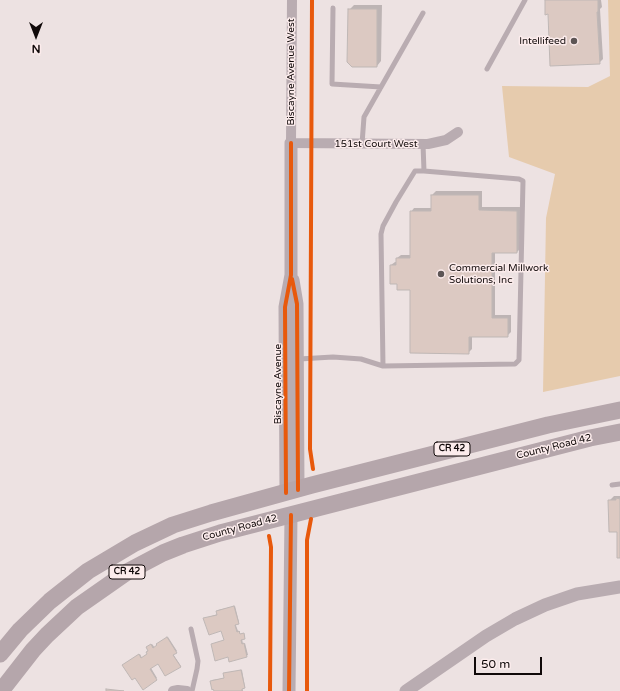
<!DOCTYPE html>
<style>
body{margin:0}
#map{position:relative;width:620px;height:691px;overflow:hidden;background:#ede2e2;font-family:"Varela Round",sans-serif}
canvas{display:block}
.north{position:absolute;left:16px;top:16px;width:40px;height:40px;-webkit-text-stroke:3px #fcecec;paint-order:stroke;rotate:180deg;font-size:11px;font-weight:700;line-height:16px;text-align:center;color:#100909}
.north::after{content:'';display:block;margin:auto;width:14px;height:18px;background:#100909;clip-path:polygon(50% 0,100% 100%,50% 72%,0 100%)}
.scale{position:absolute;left:474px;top:657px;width:68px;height:18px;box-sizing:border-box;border:2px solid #100909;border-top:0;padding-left:5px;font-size:12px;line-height:14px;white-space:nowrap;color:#100909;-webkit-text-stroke:3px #fcecec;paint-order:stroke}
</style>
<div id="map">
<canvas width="620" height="691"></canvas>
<div class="north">N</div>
<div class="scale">50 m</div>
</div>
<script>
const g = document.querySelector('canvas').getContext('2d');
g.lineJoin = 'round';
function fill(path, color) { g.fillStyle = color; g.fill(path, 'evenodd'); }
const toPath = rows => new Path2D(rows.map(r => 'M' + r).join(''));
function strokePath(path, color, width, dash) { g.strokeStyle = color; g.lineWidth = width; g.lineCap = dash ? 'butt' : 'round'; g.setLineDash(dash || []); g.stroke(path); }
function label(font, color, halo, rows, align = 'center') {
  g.font = font + ' "Varela Round",sans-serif'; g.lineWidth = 3; g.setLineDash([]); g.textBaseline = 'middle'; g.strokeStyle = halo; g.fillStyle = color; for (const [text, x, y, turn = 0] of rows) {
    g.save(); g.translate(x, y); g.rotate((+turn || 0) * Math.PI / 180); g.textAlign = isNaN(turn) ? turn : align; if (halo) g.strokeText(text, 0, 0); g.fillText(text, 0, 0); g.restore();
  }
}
const green = toPath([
 [608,0,620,0,620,376,543,392,546,218,555,174,509,157,502,86,588,87,610,76]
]);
const shadow = toPath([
 [546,0,601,0,602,7,600,9,603,59,599,63,549,13],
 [354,5,382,5,381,61,377,66,349,10],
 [436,191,482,191,482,207,520,207,520,249,517,252,495,252,495,315,511,315,511,332,507,336,472,336,472,349,468,353,411,289,398,283,391,265,395,262,397,262,397,258,401,255,411,255,411,212,414,208,432,208,432,195],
 [614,496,620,496,620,557,618,531,609,501],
 [235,606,239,622,235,623,238,631,240,631,240,634,244,633,245,637,242,639,243,644,245,643,248,655,230,660,229,656,212,644,225,640,222,630,205,618,218,614,218,610],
 [168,637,177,651,173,654,181,666,158,663,151,668,157,678,143,689,136,677,124,664,140,654,142,658,148,654,149,651,148,647,152,644,155,648,158,645,158,643],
 [242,670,245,687,242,688,243,691,214,691,212,680,225,678,225,673]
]);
const building = toPath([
 [545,0,598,0,598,12,597,12,600,64,550,66,548,14,545,15,545,0],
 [348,9,377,9,377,67,352,67,347,62,348,9],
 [431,195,479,195,479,210,517,211,517,253,492,253,492,318,508,318,508,337,469,337,469,354,410,353,410,290,397,290,397,284,390,284,390,265,396,265,396,258,410,258,410,211,431,211,431,195],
 [616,498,620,499,620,558,617,558,617,532,609,532,608,500,616,500,616,498],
 [234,606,239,624,235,625,237,632,239,631,240,634,244,633,245,639,241,640,242,644,244,643,247,657,229,662,228,657,215,661,211,644,224,640,221,631,209,635,203,618,217,615,216,611,234,606],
 [167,637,177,653,173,655,181,667,165,676,158,664,150,669,157,680,143,690,135,678,132,680,122,665,139,654,141,658,147,654,146,652,148,651,146,647,151,644,153,648,157,645,156,644,167,637],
 [241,670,245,688,242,689,242,691,214,691,213,689,212,690,210,681,224,678,223,673,241,670],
 [106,689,124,691,106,691,106,689]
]);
const service = toPath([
 [333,8,332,84,381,87],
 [487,69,525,0],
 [362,144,364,117,423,13],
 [423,144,424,171,415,171,396,202,383,226,381,234,383,366,515,364,519,360,523,181,519,179,424,171],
 [299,359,333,357,361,359,383,366],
 [612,485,620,484],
 [191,629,198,661,197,669,192,691]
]);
const minor = toPath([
 [292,0,291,143,428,144,446,140,458,132],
 [173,691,178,690,187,691]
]);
const tertiary = toPath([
 [293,280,297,304,298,490],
 [286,493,285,307,291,275,291,143],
 [289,691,291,515],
 [406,691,486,636,515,619,545,605,577,594,620,587]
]);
const trunk = toPath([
 [0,654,20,630,50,601,88,571,135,543,173,525,211,513,312,485,548,425,620,410],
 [1,691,33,650,47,635,77,607,127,572,163,553,183,545,220,533,551,448,590,438,620,432]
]);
const cycleway = toPath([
 [312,0,310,449,313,469],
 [292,279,297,304,298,490],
 [286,493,285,307,291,275,291,143],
 [269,536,271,547,270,691],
 [289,691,291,515],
 [307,691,307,540,311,519]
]);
const markers = [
 [574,41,4,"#5d5555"],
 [441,274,4,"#5d5555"]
];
const shields = [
 [452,449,36],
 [127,572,36]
];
const shieldNames = [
 ["CR 42",452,449],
 ["CR 42",127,572]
];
const poiNames = [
 ["Intellifeed",566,41],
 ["Commercial Millwork",449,268,"left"],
 ["Solutions, Inc",449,280,"left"]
];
const streetNames = [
 ["Biscayne Avenue West",291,72,-90],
 ["151st Court West",376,144],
 ["Biscayne Avenue",278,384,-90],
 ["County Road 42",554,447,-14],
 ["County Road 42",240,528,-15]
];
fill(green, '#e6cbad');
fill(shadow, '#0003');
fill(building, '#dcc9c2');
strokePath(building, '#bfb7b5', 1);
strokePath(service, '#b9acb1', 5);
strokePath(minor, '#b9acb1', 10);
strokePath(tertiary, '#b9acb1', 13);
strokePath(trunk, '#b5a6ab', 17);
strokePath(cycleway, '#e8590c', 4);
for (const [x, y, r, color] of markers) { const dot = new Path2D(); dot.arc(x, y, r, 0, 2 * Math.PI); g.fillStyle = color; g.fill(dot); strokePath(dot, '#fcecec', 1.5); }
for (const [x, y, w] of shields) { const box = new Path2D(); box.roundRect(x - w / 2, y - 7, w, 14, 3); g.fillStyle = '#fcecec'; g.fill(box); strokePath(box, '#100909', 1); }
label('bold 9px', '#100909', null, shieldNames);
label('10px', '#100909', '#fcecec', poiNames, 'right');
label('10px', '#100909', '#fcecec', streetNames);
</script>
